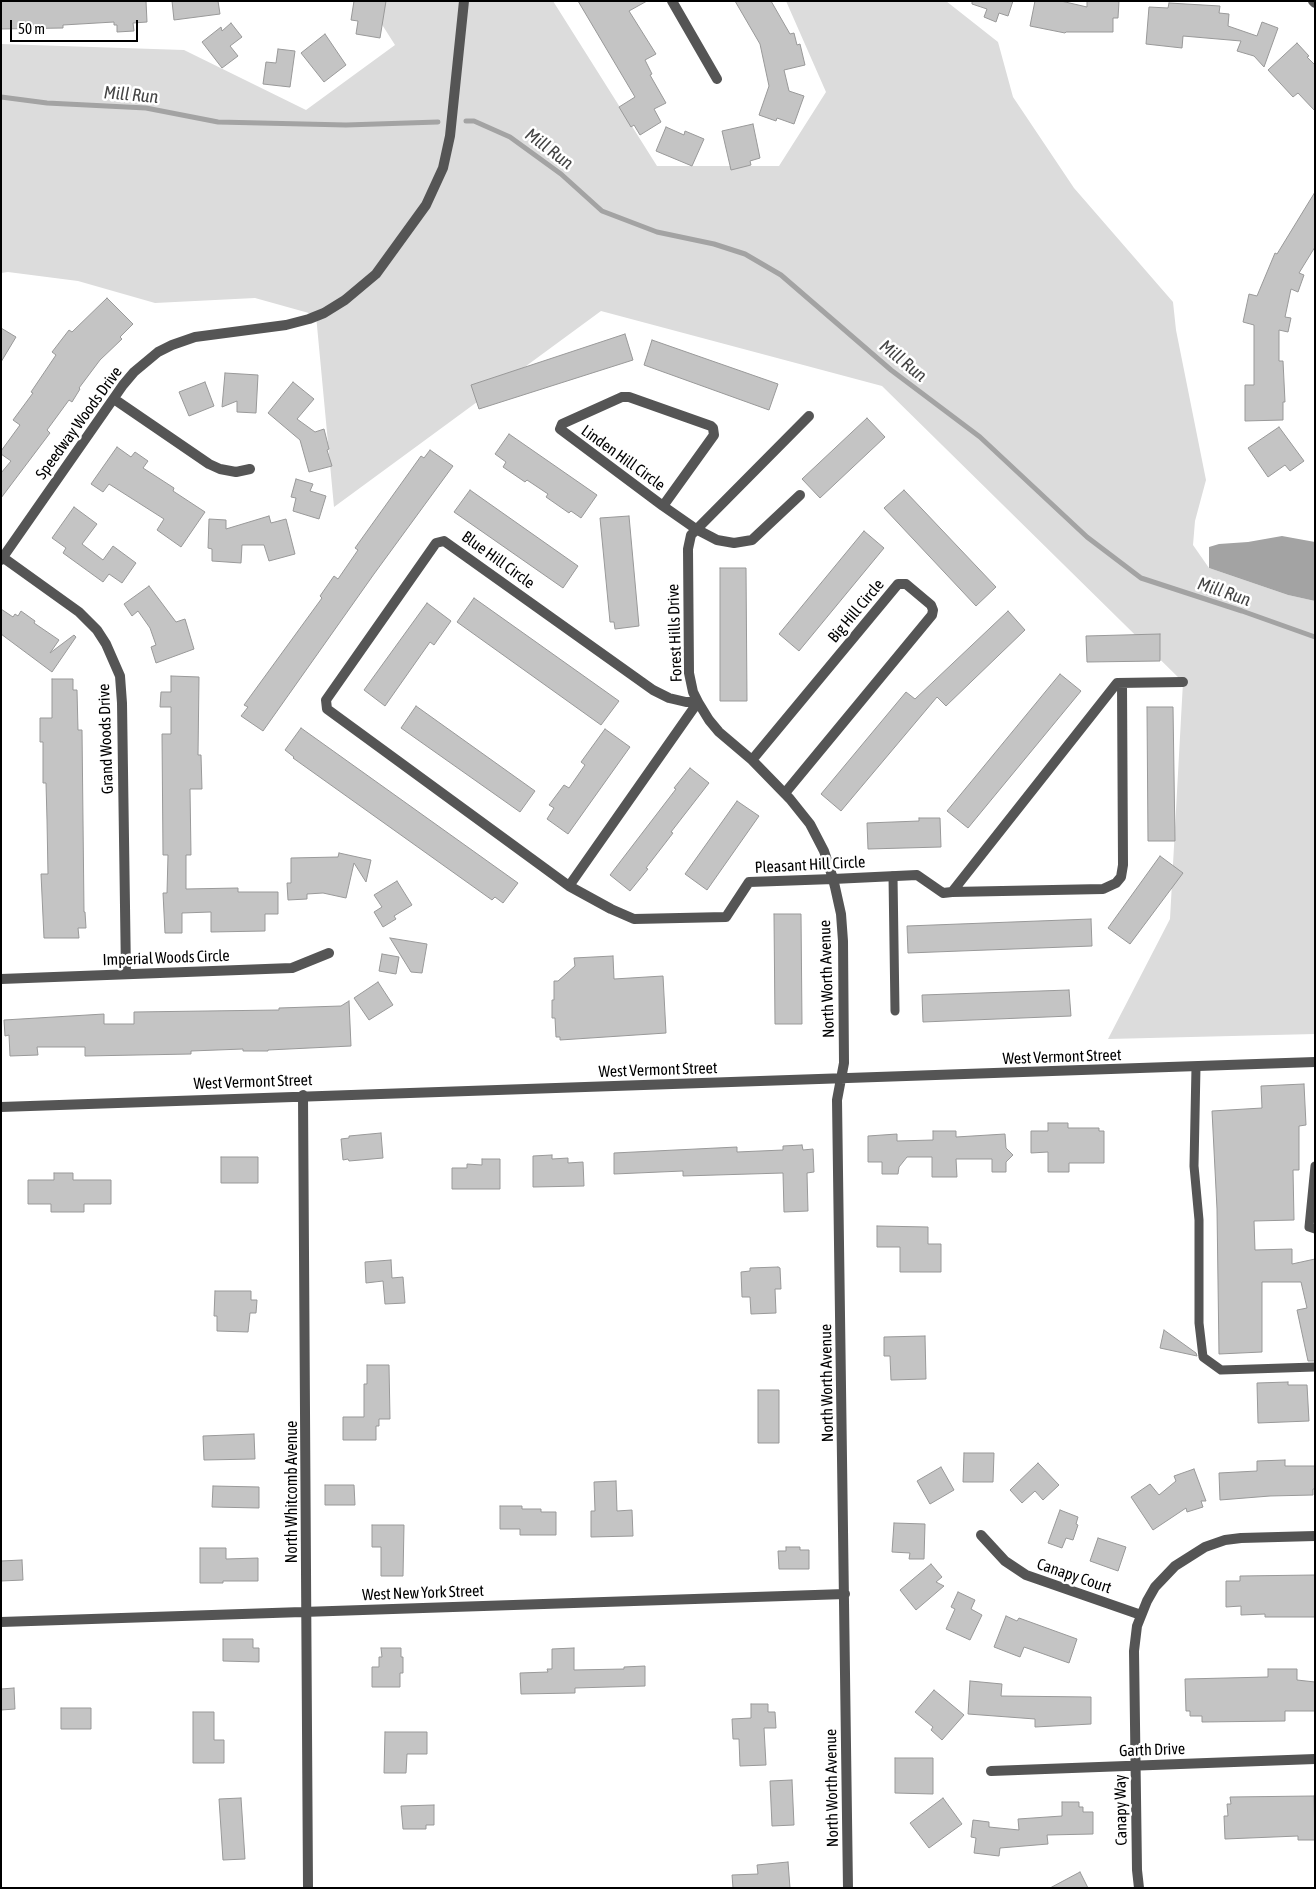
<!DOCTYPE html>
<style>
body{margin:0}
#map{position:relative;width:1316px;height:1889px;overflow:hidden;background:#fff;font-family:"Asap Condensed",sans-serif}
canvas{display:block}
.frame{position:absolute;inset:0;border:2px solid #000;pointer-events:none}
.scale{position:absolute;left:10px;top:20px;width:128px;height:22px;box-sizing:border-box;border:2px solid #000;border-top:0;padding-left:6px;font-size:15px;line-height:18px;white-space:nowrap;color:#000;-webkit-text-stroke:4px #fff;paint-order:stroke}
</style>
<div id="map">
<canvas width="1316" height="1889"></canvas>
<div class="frame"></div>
<div class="scale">50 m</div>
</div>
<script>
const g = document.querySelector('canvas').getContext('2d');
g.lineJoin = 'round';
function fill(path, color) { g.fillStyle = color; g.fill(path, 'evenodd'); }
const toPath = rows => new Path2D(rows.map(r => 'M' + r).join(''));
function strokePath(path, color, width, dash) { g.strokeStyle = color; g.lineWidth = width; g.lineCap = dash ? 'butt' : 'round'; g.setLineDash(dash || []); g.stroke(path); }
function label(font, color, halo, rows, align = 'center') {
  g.font = font + ' "Asap Condensed",sans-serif'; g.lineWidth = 5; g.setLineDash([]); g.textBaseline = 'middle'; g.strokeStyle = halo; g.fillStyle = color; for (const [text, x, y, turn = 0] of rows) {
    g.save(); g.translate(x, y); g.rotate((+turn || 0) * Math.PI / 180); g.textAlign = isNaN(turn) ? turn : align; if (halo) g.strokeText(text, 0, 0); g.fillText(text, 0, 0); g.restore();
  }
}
const green = toPath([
 [367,1,553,1,657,166,779,166,826,92,786,1,946,1,998,42,1013,97,1074,188,1173,302,1176,330,1206,480,1195,521,1193,545,1209,568,1288,595,1315,601,1315,1034,1108,1039,1170,919,1183,682,882,386,601,311,334,507,316,315,255,298,155,303,78,281,8,272,1,273,1,44,184,50,306,110,395,45]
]);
const water = toPath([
 [1282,536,1315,542,1315,601,1288,595,1209,568,1209,547,1219,544,1248,542]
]);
const stream = toPath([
 [1,97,47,103,146,108,218,122,346,125,438,122],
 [466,121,474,121,510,137,561,174,602,211,657,232,714,244,745,254,781,275,891,370,980,437,1087,537,1141,578,1242,611,1315,637]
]);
const building = toPath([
 [1,1,146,1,147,22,133,23,134,31,117,32,117,25,114,25,114,22,63,25,63,28,1,29,1,1],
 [172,1,218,1,220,14,174,20,172,1],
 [354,1,386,1,380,38,356,34,358,21,351,20,354,1],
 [578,1,647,1,629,11,656,54,645,60,652,74,650,75,666,103,654,109,661,122,640,135,634,125,631,127,619,107,635,97,578,1],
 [735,1,771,1,790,34,794,33,797,45,800,44,805,65,784,70,789,91,804,96,794,124,777,118,776,121,759,115,769,86,760,44,735,1],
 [972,1,1013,1,1008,16,999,13,996,22,984,17,987,9,972,4,972,1],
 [1035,1,1061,1,1087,7,1087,1,1119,1,1118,18,1113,18,1113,32,1066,32,1065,33,1030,26,1035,1],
 [1169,3,1220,6,1219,13,1229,14,1228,26,1257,36,1262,22,1278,28,1264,67,1254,56,1237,51,1241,41,1183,36,1182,48,1146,44,1149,7,1168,8,1169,3],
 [231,23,242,37,230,46,238,56,222,68,202,42,221,27,222,31,231,23],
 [325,34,346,65,324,82,301,53,325,34],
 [1297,43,1309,56,1307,57,1315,65,1315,111,1298,93,1293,97,1268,70,1297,43],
 [278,49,295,51,290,87,263,84,266,62,276,63,278,49],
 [753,124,760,158,750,161,751,165,731,170,722,131,753,124],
 [666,127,684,135,685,131,704,139,692,166,656,151,666,127],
 [1315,192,1315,247,1299,273,1304,275,1298,292,1291,289,1285,317,1291,318,1288,332,1279,330,1279,361,1283,361,1285,402,1283,402,1283,420,1245,421,1245,385,1254,385,1254,325,1243,322,1249,294,1257,296,1275,253,1277,254,1315,192],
 [107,298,133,324,120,337,122,339,100,360,79,388,80,389,72,402,69,400,47,430,50,433,1,498,1,473,11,461,1,454,1,451,20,425,13,420,33,393,31,392,56,355,52,352,69,330,72,332,107,298],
 [1,328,16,337,1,362,1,328],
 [625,334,633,360,479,409,471,385,625,334],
 [652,340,778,384,769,410,644,365,652,340],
 [225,373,258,375,256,413,237,412,237,401,222,407,225,373],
 [205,382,214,406,189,416,179,392,205,382],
 [293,382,314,399,297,419,315,432,324,429,329,449,327,450,332,466,309,472,300,440,268,413,293,382],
 [867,418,885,437,820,498,802,479,867,418],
 [1279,427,1304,461,1290,471,1285,465,1268,477,1248,448,1279,427],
 [509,434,597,495,581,518,571,511,569,513,546,497,548,494,527,480,525,482,503,467,506,462,495,454,509,434],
 [117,447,131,457,135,452,148,461,143,468,174,488,173,491,205,512,181,547,157,530,164,519,109,484,103,492,91,484,117,447],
 [430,450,453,466,374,574,263,731,241,716,248,707,244,705,322,598,320,596,334,576,338,579,358,550,355,548,421,456,424,458,430,450],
 [296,479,313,484,310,491,326,496,319,519,293,511,296,498,291,497,296,479],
 [470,490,578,566,563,588,454,512,470,490],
 [904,490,996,587,976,606,884,508,904,490],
 [74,507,97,524,82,544,103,560,113,546,136,563,122,583,109,574,103,582,63,553,66,548,52,538,74,507],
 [269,516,271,523,286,519,295,554,269,561,264,545,242,545,241,563,212,561,212,549,208,548,209,519,226,520,226,529,269,516],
 [629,516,639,626,615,629,614,622,610,622,600,518,629,516],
 [864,531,884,548,799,651,779,634,864,531],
 [720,568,746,568,747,701,720,701,720,568],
 [149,586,176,622,185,619,194,649,156,663,151,647,156,645,150,628,138,611,132,616,124,604,149,586],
 [474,598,619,701,601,725,457,622,474,598],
 [427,603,451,621,434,645,430,642,385,706,364,690,427,603],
 [1,609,13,617,15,614,18,616,21,611,35,621,34,623,59,640,50,653,74,635,76,637,52,672,1,634,1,609],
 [1008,611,1025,630,946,706,937,697,841,811,821,794,906,692,915,699,1008,611],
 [1160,634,1160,661,1087,662,1086,636,1160,634],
 [1060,674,1081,691,968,828,947,811,1060,674],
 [171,676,199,677,198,755,201,755,202,789,190,789,191,855,186,855,186,889,238,888,238,892,278,892,278,914,265,914,265,931,211,932,211,912,182,913,182,933,165,933,163,893,167,893,168,855,163,855,162,734,171,734,171,707,160,707,161,692,171,692,171,676],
 [52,679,73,679,73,690,77,690,78,730,82,730,84,912,85,912,86,928,78,928,79,938,44,938,41,874,48,874,47,820,46,783,43,783,43,742,40,742,40,718,52,718,52,679],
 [416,706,535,791,520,812,401,728,416,706],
 [1147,707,1173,707,1175,841,1148,841,1147,707],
 [301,728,518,883,503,903,495,897,492,900,293,758,294,757,285,750,301,728],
 [605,729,630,747,568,834,547,819,554,808,549,805,564,785,569,788,585,765,581,762,605,729],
 [690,768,709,783,671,832,673,833,646,868,648,869,630,891,610,875,676,789,674,788,690,768],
 [737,801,759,816,707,890,685,874,737,801],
 [919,818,940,818,941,847,868,849,867,823,919,821,919,818],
 [339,853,371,860,366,882,354,863,346,898,323,893,307,894,307,899,288,900,287,883,291,883,291,858,338,857,339,853],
 [1160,856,1183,873,1130,944,1108,928,1160,856],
 [397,881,412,905,394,916,396,919,383,927,374,912,382,907,374,895,397,881],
 [774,914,801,914,802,1024,775,1024,774,914],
 [1091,919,1092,946,908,953,907,926,1091,919],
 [390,938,427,944,422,973,411,972,390,938],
 [382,954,399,957,396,974,379,971,382,954],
 [613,956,614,979,663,976,666,1033,560,1040,560,1037,556,1037,555,1018,552,1018,552,1000,554,1000,554,981,558,981,575,966,574,958,613,956],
 [378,982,393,1005,369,1020,354,998,378,982],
 [1069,990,1071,1016,923,1022,922,995,1069,990],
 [349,1001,351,1046,268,1050,268,1051,243,1051,243,1049,191,1051,191,1054,85,1056,85,1047,37,1047,38,1055,10,1056,9,1035,5,1036,4,1020,104,1014,104,1024,134,1024,134,1012,279,1010,279,1008,341,1006,349,1001],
 [1304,1084,1306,1125,1299,1126,1299,1170,1293,1170,1294,1220,1254,1221,1255,1250,1292,1249,1292,1264,1315,1259,1315,1361,1308,1361,1297,1310,1307,1308,1301,1282,1262,1282,1262,1352,1219,1354,1217,1209,1212,1111,1262,1108,1261,1086,1304,1084],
 [1048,1123,1068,1123,1068,1128,1099,1128,1099,1131,1104,1131,1104,1163,1069,1163,1069,1172,1048,1172,1048,1152,1031,1153,1031,1131,1048,1131,1048,1123],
 [933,1131,956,1131,956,1137,1005,1134,1006,1148,1013,1155,1006,1162,1006,1172,992,1172,992,1159,956,1159,957,1177,932,1177,932,1157,907,1157,899,1167,898,1174,882,1174,882,1162,868,1162,868,1136,897,1134,897,1141,933,1140,933,1131],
 [381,1133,383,1158,349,1161,348,1159,343,1160,341,1139,349,1138,349,1136,381,1133],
 [802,1145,803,1150,813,1149,814,1172,807,1173,808,1211,784,1212,783,1173,683,1176,683,1171,614,1174,614,1153,737,1147,737,1152,783,1150,783,1146,802,1145],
 [552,1155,552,1159,568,1158,568,1163,583,1162,584,1186,533,1187,533,1156,552,1155],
 [221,1157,258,1157,258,1183,221,1183,221,1157],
 [482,1159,500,1159,500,1189,452,1189,452,1168,467,1168,467,1164,482,1165,482,1159],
 [54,1173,73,1173,73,1180,111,1180,111,1204,84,1204,84,1212,51,1212,51,1204,28,1204,28,1180,54,1180,54,1173],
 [877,1226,928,1227,928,1244,941,1244,941,1272,900,1272,900,1247,877,1247,877,1226],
 [391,1260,392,1278,403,1277,405,1303,385,1304,383,1281,366,1283,365,1262,391,1260],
 [778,1267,780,1268,781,1289,775,1289,776,1313,751,1314,750,1297,742,1297,741,1272,750,1271,750,1268,778,1267],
 [215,1291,251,1291,251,1300,257,1300,256,1313,250,1313,248,1332,217,1331,217,1316,214,1316,215,1291],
 [1164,1330,1196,1353,1197,1356,1160,1348,1164,1330],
 [925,1336,926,1379,891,1380,890,1356,884,1356,884,1337,925,1336],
 [367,1365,389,1365,390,1419,379,1419,379,1426,376,1426,376,1440,343,1440,343,1417,364,1417,364,1384,367,1384,367,1365],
 [1288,1382,1288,1385,1307,1385,1309,1421,1258,1423,1257,1383,1288,1382],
 [758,1390,779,1390,779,1443,758,1443,758,1390],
 [254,1434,255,1459,204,1460,203,1436,254,1434],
 [964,1453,994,1453,993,1482,963,1482,964,1453],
 [1285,1460,1285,1466,1315,1466,1315,1489,1313,1489,1313,1495,1270,1496,1220,1500,1219,1473,1257,1471,1257,1461,1285,1460],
 [1038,1463,1059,1485,1043,1500,1035,1491,1022,1503,1010,1490,1038,1463],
 [941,1467,954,1490,930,1504,917,1481,941,1467],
 [1194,1469,1206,1501,1201,1501,1203,1507,1187,1512,1186,1508,1153,1530,1131,1497,1150,1484,1159,1495,1176,1481,1174,1476,1194,1469],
 [616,1481,617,1511,632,1510,633,1536,591,1537,591,1511,595,1511,594,1482,616,1481],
 [325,1485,354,1485,355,1505,325,1505,325,1485],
 [213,1486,259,1487,259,1508,212,1507,213,1486],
 [500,1506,522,1506,522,1509,541,1509,541,1512,556,1512,556,1535,520,1535,520,1529,500,1529,500,1506],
 [1060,1510,1078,1517,1076,1524,1078,1525,1073,1540,1066,1538,1062,1548,1048,1543,1060,1510],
 [894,1523,925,1524,924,1559,909,1559,910,1553,892,1552,894,1523],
 [372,1525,404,1525,403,1576,381,1576,381,1547,372,1547,372,1525],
 [1098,1538,1126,1547,1118,1571,1090,1561,1098,1538],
 [786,1547,800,1547,800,1550,809,1550,809,1569,779,1569,778,1551,786,1551,786,1547],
 [200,1548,226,1548,226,1559,258,1558,258,1581,223,1581,223,1583,200,1583,200,1548],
 [22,1560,23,1580,1,1581,1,1561,22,1560],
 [931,1564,942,1577,936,1582,944,1586,916,1610,900,1590,931,1564],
 [1315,1575,1315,1617,1265,1617,1265,1614,1241,1615,1241,1606,1226,1607,1226,1581,1240,1581,1240,1576,1315,1575],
 [958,1592,975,1600,971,1609,982,1615,970,1640,946,1629,955,1609,951,1607,958,1592],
 [1006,1616,1017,1621,1019,1618,1077,1639,1069,1663,1024,1647,1020,1657,994,1647,1006,1616],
 [223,1639,253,1639,253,1648,259,1648,259,1662,223,1661,223,1639],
 [381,1648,401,1648,401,1657,403,1657,403,1673,400,1673,400,1687,372,1687,372,1667,379,1667,379,1657,382,1657,381,1648],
 [574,1648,574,1670,624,1669,624,1667,645,1666,645,1686,575,1688,575,1693,521,1694,520,1673,548,1672,547,1669,552,1669,552,1649,574,1648],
 [1268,1669,1297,1669,1297,1680,1315,1682,1315,1711,1285,1711,1285,1721,1202,1722,1202,1716,1190,1716,1190,1711,1186,1711,1185,1679,1268,1677,1268,1669],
 [970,1681,1002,1684,1001,1696,1091,1697,1091,1724,1035,1727,1035,1719,968,1714,970,1681],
 [14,1688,15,1709,1,1710,1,1689,14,1688],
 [934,1690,964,1715,942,1740,931,1730,933,1727,915,1712,934,1690],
 [751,1704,768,1704,768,1712,775,1712,776,1728,764,1728,766,1765,740,1766,739,1739,733,1739,732,1719,751,1718,751,1704],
 [61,1708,91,1708,91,1729,61,1729,61,1708],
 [193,1712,214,1712,214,1740,224,1740,224,1763,193,1763,193,1712],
 [385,1732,427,1732,427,1754,407,1754,406,1773,384,1773,385,1732],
 [895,1758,933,1758,933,1794,895,1793,895,1758],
 [792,1780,794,1825,772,1826,770,1781,792,1780],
 [1314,1796,1315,1840,1298,1840,1298,1836,1225,1839,1224,1816,1228,1816,1227,1804,1231,1804,1230,1797,1314,1796],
 [241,1798,245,1859,223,1860,219,1799,241,1798],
 [943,1798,962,1824,929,1848,910,1823,943,1798],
 [1062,1802,1079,1802,1079,1807,1083,1807,1083,1812,1093,1812,1093,1834,1047,1835,1048,1844,1000,1848,999,1856,974,1853,976,1838,971,1837,973,1820,989,1822,989,1827,1019,1830,1018,1819,1062,1816,1062,1802],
 [434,1805,434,1825,426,1825,426,1829,403,1829,401,1806,434,1805],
 [788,1862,790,1888,733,1888,732,1875,758,1874,757,1865,788,1862],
 [1080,1872,1088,1888,1050,1888,1080,1872]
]);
const lane = toPath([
 [893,876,895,1011],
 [1196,1067,1194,1166,1199,1220,1199,1323,1203,1357,1221,1370,1315,1367],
 [1315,1166,1309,1227,1315,1229]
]);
const street = toPath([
 [672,1,717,79],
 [1313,1,1315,3],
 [622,397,629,397,711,426,713,428,714,435,663,506,560,429,562,424,622,397],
 [114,399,209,464,220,469,236,472,250,469],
 [663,506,696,529,717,540,734,543,752,540,800,495],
 [1,556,79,612,97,630,106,644,120,676,122,703,126,974],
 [1,560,123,385,134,372,158,352,172,345,195,337,286,325,309,319,324,313,345,300,376,274,426,205,443,168,450,136,464,1],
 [752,760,898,584,906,584,931,605,933,610,932,615,785,793],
 [569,886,698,702,693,692,689,673,688,549,691,535,809,416],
 [952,892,1103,889,1116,883,1121,877,1123,865,1122,683],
 [1,979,292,968,329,953],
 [303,1095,308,1888],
 [1,1107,1315,1062],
 [981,1535,1005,1561,1026,1575,1141,1615],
 [1,1622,845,1594],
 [991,1771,1315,1759],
 [848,1888,837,1100,844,1063,843,941,841,914,835,887,833,879,829,866,824,851,810,824,790,799,752,760,719,732,709,720,698,702,686,702,669,698,653,690,444,541,436,543,326,700,327,709,569,886,611,909,634,919,726,917,749,882,833,879,917,875,943,893,952,892,1117,683,1183,682],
 [1139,1888,1137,1870,1134,1651,1137,1626,1147,1601,1155,1587,1175,1566,1205,1547,1225,1540,1241,1538,1315,1536]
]);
const streetNames = [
 ["Speedway Woods Drive",79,423,-54],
 ["Linden Hill Circle",623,458,36],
 ["Blue Hill Circle",498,560,36],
 ["Big Hill Circle",856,611,-50],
 ["Forest Hills Drive",675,633,-92],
 ["Grand Woods Drive",106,739,-92],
 ["Pleasant Hill Circle",810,865,-3],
 ["Imperial Woods Circle",166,958,-2],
 ["North Worth Avenue",827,979,-92],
 ["West Vermont Street",1062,1057,-2],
 ["West Vermont Street",658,1070,-2],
 ["West Vermont Street",253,1082,-2],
 ["North Worth Avenue",827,1383,-91],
 ["North Whitcomb Avenue",292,1492,-90],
 ["Canapy Court",1074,1576,19],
 ["West New York Street",423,1593,-2],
 ["Garth Drive",1152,1750,-2],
 ["North Worth Avenue",832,1788,-91],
 ["Canapy Way",1121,1810,-91]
];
const waterNames = [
 ["Mill Run",131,95,5],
 ["Mill Run",549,149,37],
 ["Mill Run",903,361,39],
 ["Mill Run",1224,592,19]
];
fill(green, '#dcdcdc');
fill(water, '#a3a3a3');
strokePath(stream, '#a3a3a3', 5);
fill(building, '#c4c4c4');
strokePath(building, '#999', 1);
strokePath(lane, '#555', 9);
strokePath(street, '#555', 10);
label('16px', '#000', '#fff', streetNames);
label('italic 18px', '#444', '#fff', waterNames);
</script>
